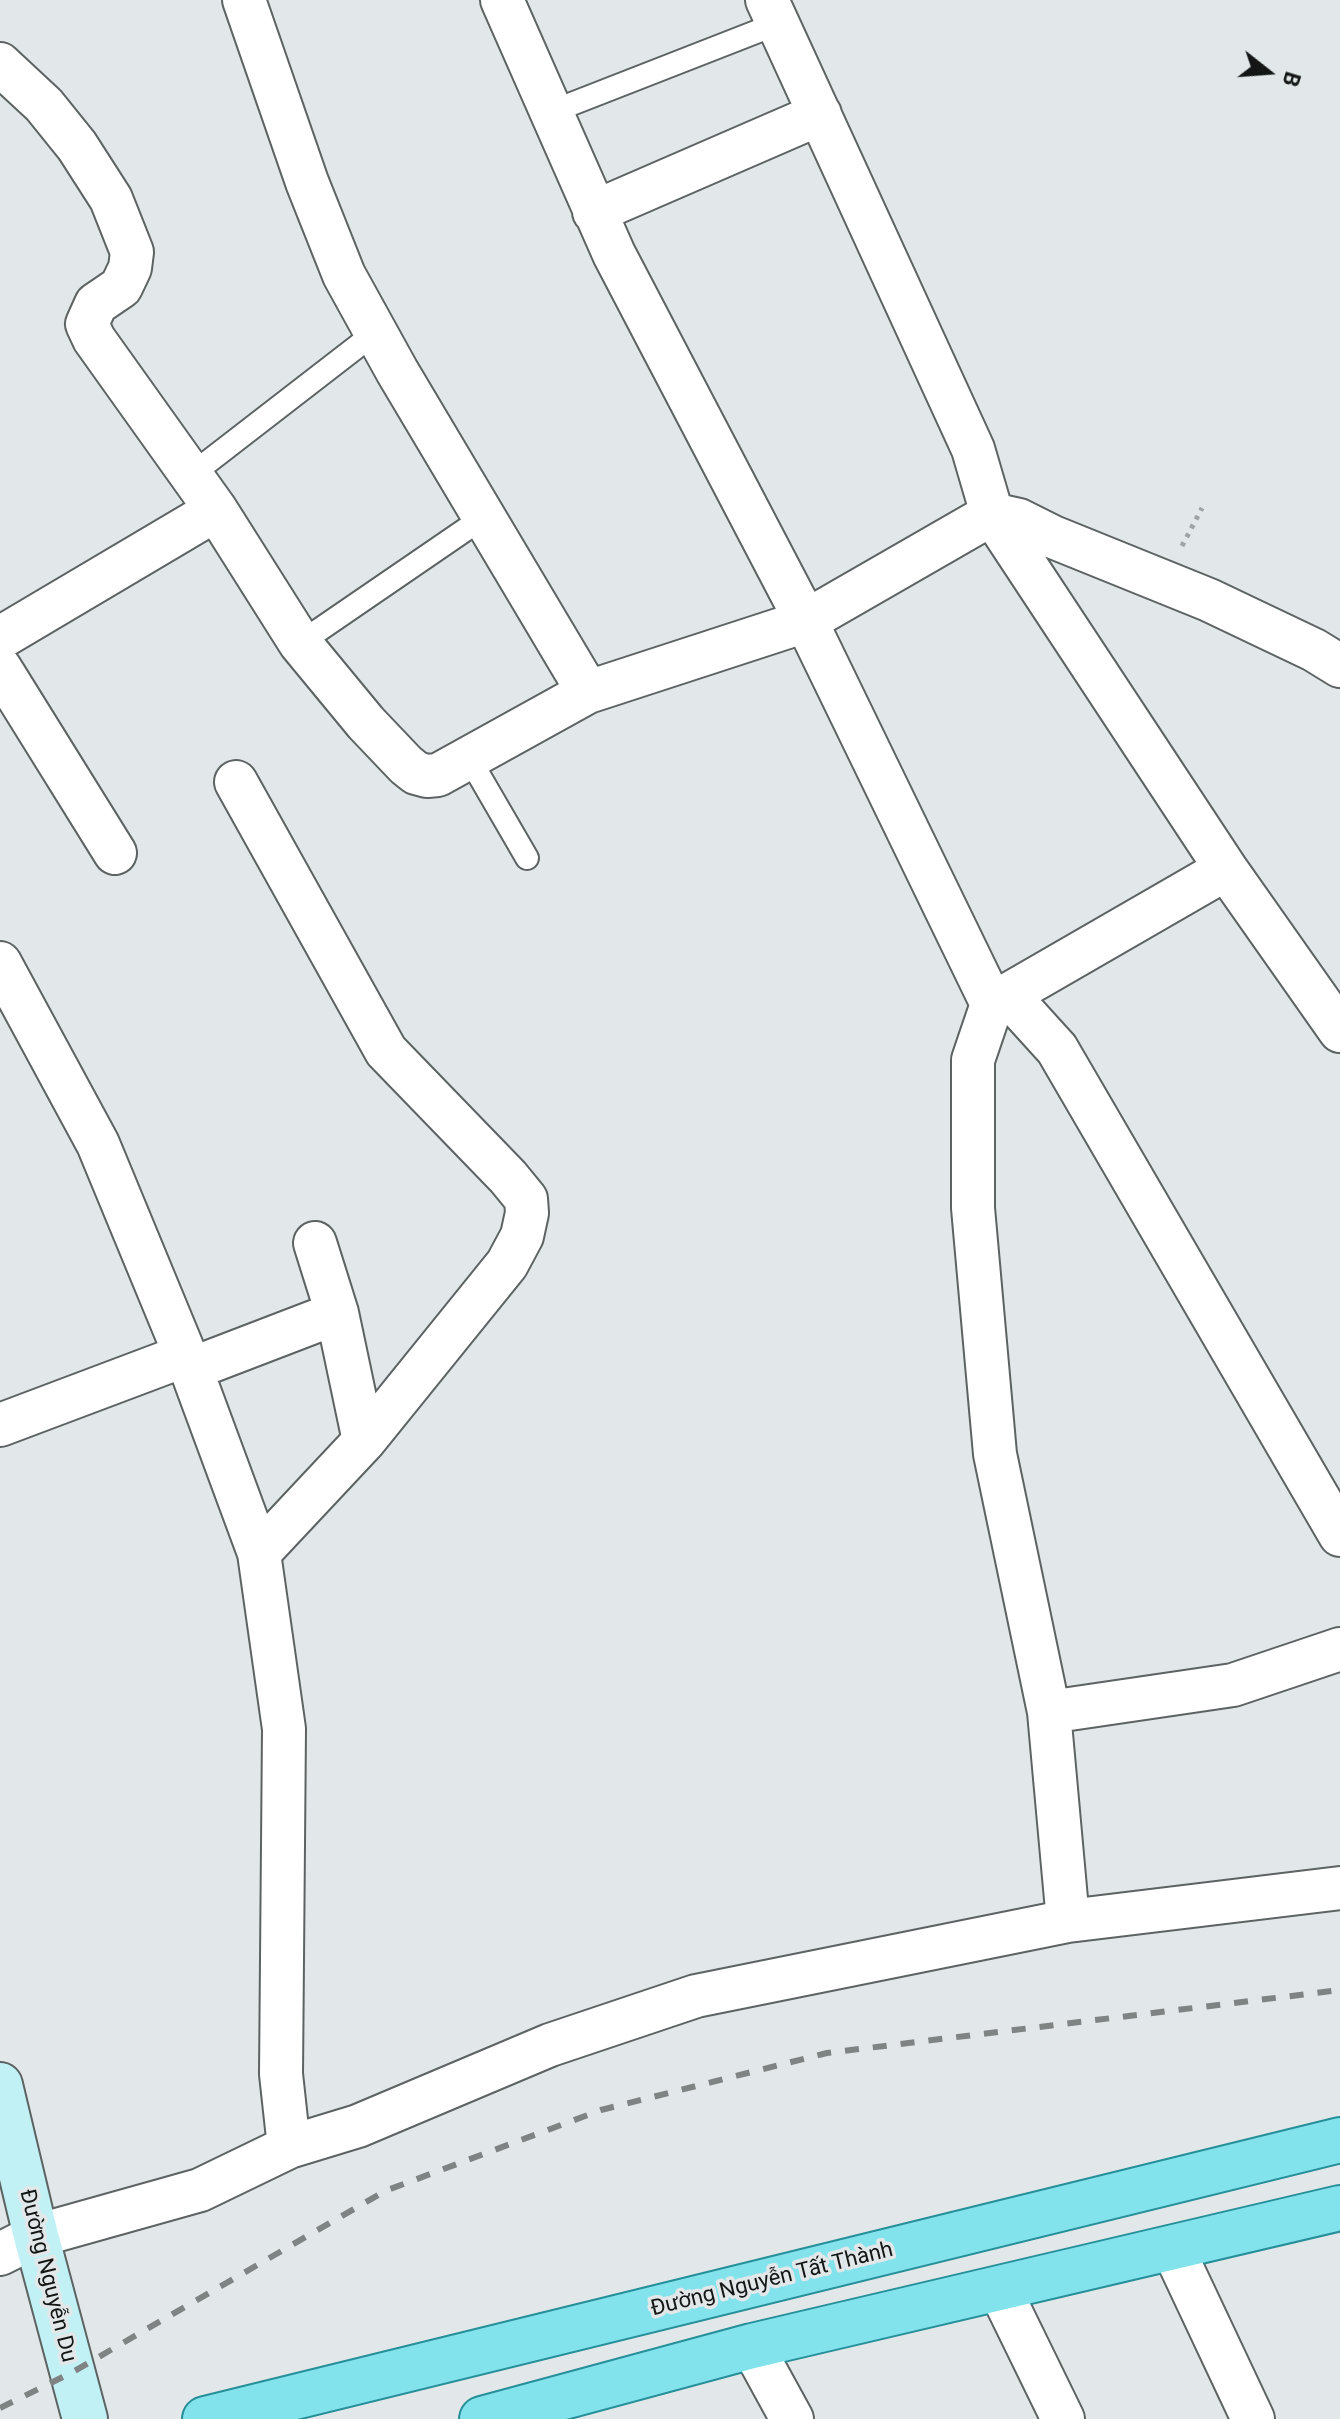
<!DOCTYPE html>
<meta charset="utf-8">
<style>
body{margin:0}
#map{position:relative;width:1340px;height:2419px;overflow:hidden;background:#e2e8e9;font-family:Roboto,sans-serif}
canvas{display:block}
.north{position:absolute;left:1228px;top:32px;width:80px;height:80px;-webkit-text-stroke:6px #e2e8e9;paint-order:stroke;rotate:107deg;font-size:22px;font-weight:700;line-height:32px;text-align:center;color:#141616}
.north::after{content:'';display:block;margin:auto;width:28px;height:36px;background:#141616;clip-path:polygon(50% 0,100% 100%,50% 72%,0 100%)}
</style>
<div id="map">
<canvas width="1340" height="2419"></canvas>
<div class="north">B</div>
</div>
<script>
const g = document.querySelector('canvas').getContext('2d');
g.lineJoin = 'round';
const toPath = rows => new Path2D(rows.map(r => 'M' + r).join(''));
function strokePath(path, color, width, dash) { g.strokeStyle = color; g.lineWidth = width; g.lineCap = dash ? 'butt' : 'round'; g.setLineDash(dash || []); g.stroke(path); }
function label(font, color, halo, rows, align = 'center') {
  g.font = font + ' Roboto,sans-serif'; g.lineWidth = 7; g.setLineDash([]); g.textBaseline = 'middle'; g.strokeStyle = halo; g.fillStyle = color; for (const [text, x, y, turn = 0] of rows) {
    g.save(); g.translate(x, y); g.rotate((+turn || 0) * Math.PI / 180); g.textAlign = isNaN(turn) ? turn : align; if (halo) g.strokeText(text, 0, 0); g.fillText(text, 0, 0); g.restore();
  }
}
const path = toPath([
 [1182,546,1202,508]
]);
const lane = toPath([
 [551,112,779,23],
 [191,475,376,332],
 [300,643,484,517],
 [469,758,527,858]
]);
const street = toPath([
 [502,0,614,254,806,621,992,1004,973,1060,973,1208,995,1454,1049,1712,1068,1921],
 [767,0,973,449,992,514,1226,869,1340,1031],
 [0,64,44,105,77,146,111,199,132,252,130,268,121,287,96,304,87,324,94,339,216,510,300,643,366,723,406,765,416,773,427,776,438,775,588,692,397,371,344,275,307,182,244,0],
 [594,212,820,114],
 [0,638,216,510],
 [0,668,115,853],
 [588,692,806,621,992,514,1019,520,1053,537,1209,600,1314,650,1340,666],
 [236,782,386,1051,508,1177,526,1199,527,1213,522,1236,507,1264,364,1441,259,1553],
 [0,963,98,1144,191,1369,259,1553,284,1729,281,2074,289,2147],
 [1008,995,1057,1049,1340,1535],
 [992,1004,1226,869],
 [315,1243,337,1313,364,1441],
 [191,1369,337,1313],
 [0,1425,186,1355],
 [1049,1712,1233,1685,1340,1649],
 [1172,2247,1253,2419],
 [0,2254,36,2236,200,2190,289,2147,358,2126,550,2045,696,1996,1068,1921,1340,1888],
 [999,2288,1063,2419],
 [752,2346,792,2419]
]);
const secondary = toPath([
 [0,2085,36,2236,85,2419]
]);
const primary = toPath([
 [205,2419,1340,2140],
 [482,2419,752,2346,1340,2208]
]);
const rail = toPath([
 [0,2408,71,2373,385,2191,601,2110,827,2053,1340,1990]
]);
const streetNames = [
 ["Đường Nguyễn Du",47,2276,76],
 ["Đường Nguyễn Tất Thành",772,2280,-14]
];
strokePath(lane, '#5d6363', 26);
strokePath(street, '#5d6363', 46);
strokePath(secondary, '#5d6363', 48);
strokePath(primary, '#268f99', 48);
strokePath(path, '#9fa3a4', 5, [4, 6]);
strokePath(lane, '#fff', 22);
strokePath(street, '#fff', 42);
strokePath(secondary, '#c1f1f5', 44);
strokePath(primary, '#83e3ec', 44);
strokePath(rail, '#7f8384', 6, [14, 14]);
label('22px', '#141616', '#e2e8e9', streetNames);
</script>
